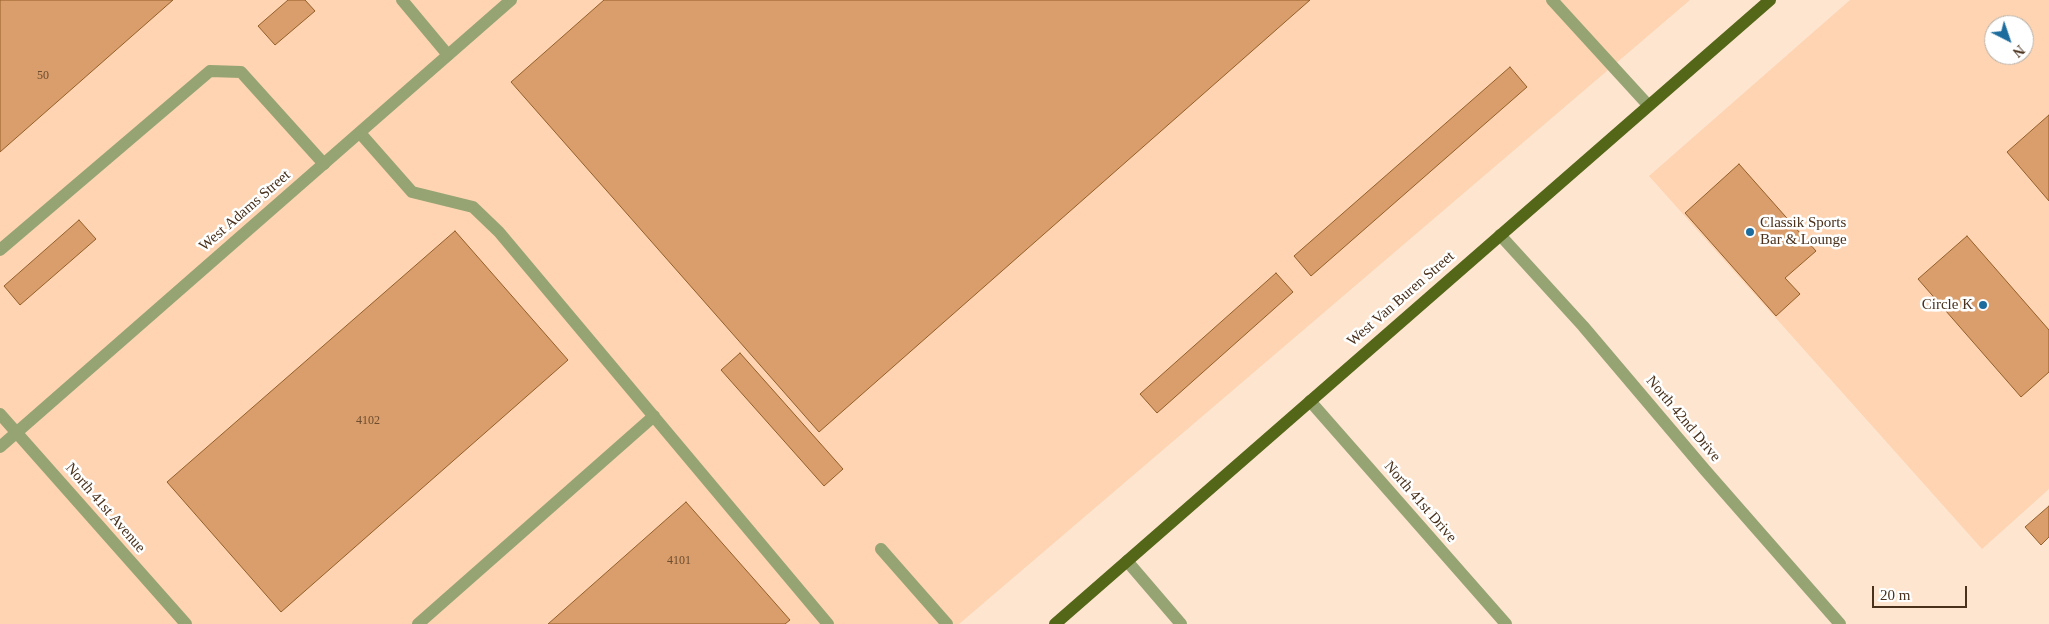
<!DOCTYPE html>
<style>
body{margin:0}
#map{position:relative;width:2049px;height:624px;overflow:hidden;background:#fee5d0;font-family:"Times New Roman",serif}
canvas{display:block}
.north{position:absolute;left:1984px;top:15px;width:50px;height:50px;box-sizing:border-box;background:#fff;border:1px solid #b6ada4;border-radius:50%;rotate:139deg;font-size:14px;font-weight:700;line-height:20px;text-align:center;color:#49311b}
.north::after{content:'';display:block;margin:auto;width:18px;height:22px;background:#1c6d9e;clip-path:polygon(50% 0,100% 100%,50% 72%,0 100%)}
.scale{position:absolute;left:1872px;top:586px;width:95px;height:22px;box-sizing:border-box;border:2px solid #49311b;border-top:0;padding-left:6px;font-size:15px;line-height:18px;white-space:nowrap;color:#49311b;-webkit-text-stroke:4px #fff;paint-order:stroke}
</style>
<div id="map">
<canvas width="2049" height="624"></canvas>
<div class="north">N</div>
<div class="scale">20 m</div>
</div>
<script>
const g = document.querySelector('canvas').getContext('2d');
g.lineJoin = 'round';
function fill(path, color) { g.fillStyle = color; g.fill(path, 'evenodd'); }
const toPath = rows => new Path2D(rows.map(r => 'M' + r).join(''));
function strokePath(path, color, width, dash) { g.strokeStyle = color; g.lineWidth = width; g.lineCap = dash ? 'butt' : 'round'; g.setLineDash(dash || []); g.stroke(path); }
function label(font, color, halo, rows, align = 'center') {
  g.font = font + ' "Times New Roman",serif'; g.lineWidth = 5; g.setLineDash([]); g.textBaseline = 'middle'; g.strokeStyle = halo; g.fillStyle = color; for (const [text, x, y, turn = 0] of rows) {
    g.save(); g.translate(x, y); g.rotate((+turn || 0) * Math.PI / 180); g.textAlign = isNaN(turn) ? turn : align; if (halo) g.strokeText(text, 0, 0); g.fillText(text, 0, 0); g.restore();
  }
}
const built = toPath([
 [0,0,1690,0,959,624,0,624],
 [1850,0,2049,0,2049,489,1982,549,1649,176],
 [1994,25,2024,25,2024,55,1994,55]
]);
const building = toPath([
 [0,0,173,0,0,152,0,0],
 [288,0,305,0,315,11,275,45,258,26,288,0],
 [604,0,1310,0,819,432,511,82,604,0],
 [1510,67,1527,87,1311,276,1294,256,1510,67],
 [2049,115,2049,201,2007,152,2049,115],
 [1739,164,1816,251,1785,278,1800,294,1776,316,1685,213,1739,164],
 [79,220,96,239,20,305,4,286,79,220],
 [455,231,568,360,281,612,167,482,455,231],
 [1967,236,2049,330,2049,372,2021,397,1918,279,1967,236],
 [1276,273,1293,292,1157,413,1140,394,1276,273],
 [740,353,843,469,824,486,721,370,740,353],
 [686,502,790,620,785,624,548,624,686,502],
 [2049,506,2049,537,2041,545,2025,527,2049,506]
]);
const lane = toPath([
 [402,0,448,55],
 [1552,0,1648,105],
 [360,133,412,192,473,207,499,232,828,624],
 [1500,235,1583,326,1705,470,1840,624],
 [0,250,210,71,241,72,324,164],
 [1310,401,1506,624],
 [881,549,947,624],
 [1127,561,1181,624],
 [418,624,654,416]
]);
const street = toPath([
 [0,414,186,624],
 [0,447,511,0]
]);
const primary = toPath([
 [1055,624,1770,0]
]);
const markers = [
 [1750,232,5,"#1c6d9e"],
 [1983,305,5,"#1c6d9e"]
];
const numberNames = [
 ["50",43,76],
 ["4102",368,421],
 ["4101",679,561]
];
const streetNames = [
 ["West Adams Street",245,211,-41],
 ["West Van Buren Street",1401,299,-41],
 ["North 42nd Drive",1683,419,50],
 ["North 41st Drive",1420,502,49],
 ["North 41st Avenue",105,508,49]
];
const poiNames = [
 ["Classik Sports",1760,223],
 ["Bar & Lounge",1760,240],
 ["Circle K",1973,305,"right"]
];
fill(built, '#fed4b2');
fill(building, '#d99e6b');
strokePath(building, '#955f2a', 1);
strokePath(lane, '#96a474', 12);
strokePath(street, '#96a474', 12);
strokePath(primary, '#546617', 12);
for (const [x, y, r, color] of markers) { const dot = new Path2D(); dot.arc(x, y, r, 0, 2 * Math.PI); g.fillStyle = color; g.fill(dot); strokePath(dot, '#fff', 2); }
label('12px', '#6d4c2f', null, numberNames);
label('15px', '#49311b', '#fff', streetNames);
label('15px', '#49311b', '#fff', poiNames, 'left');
</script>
